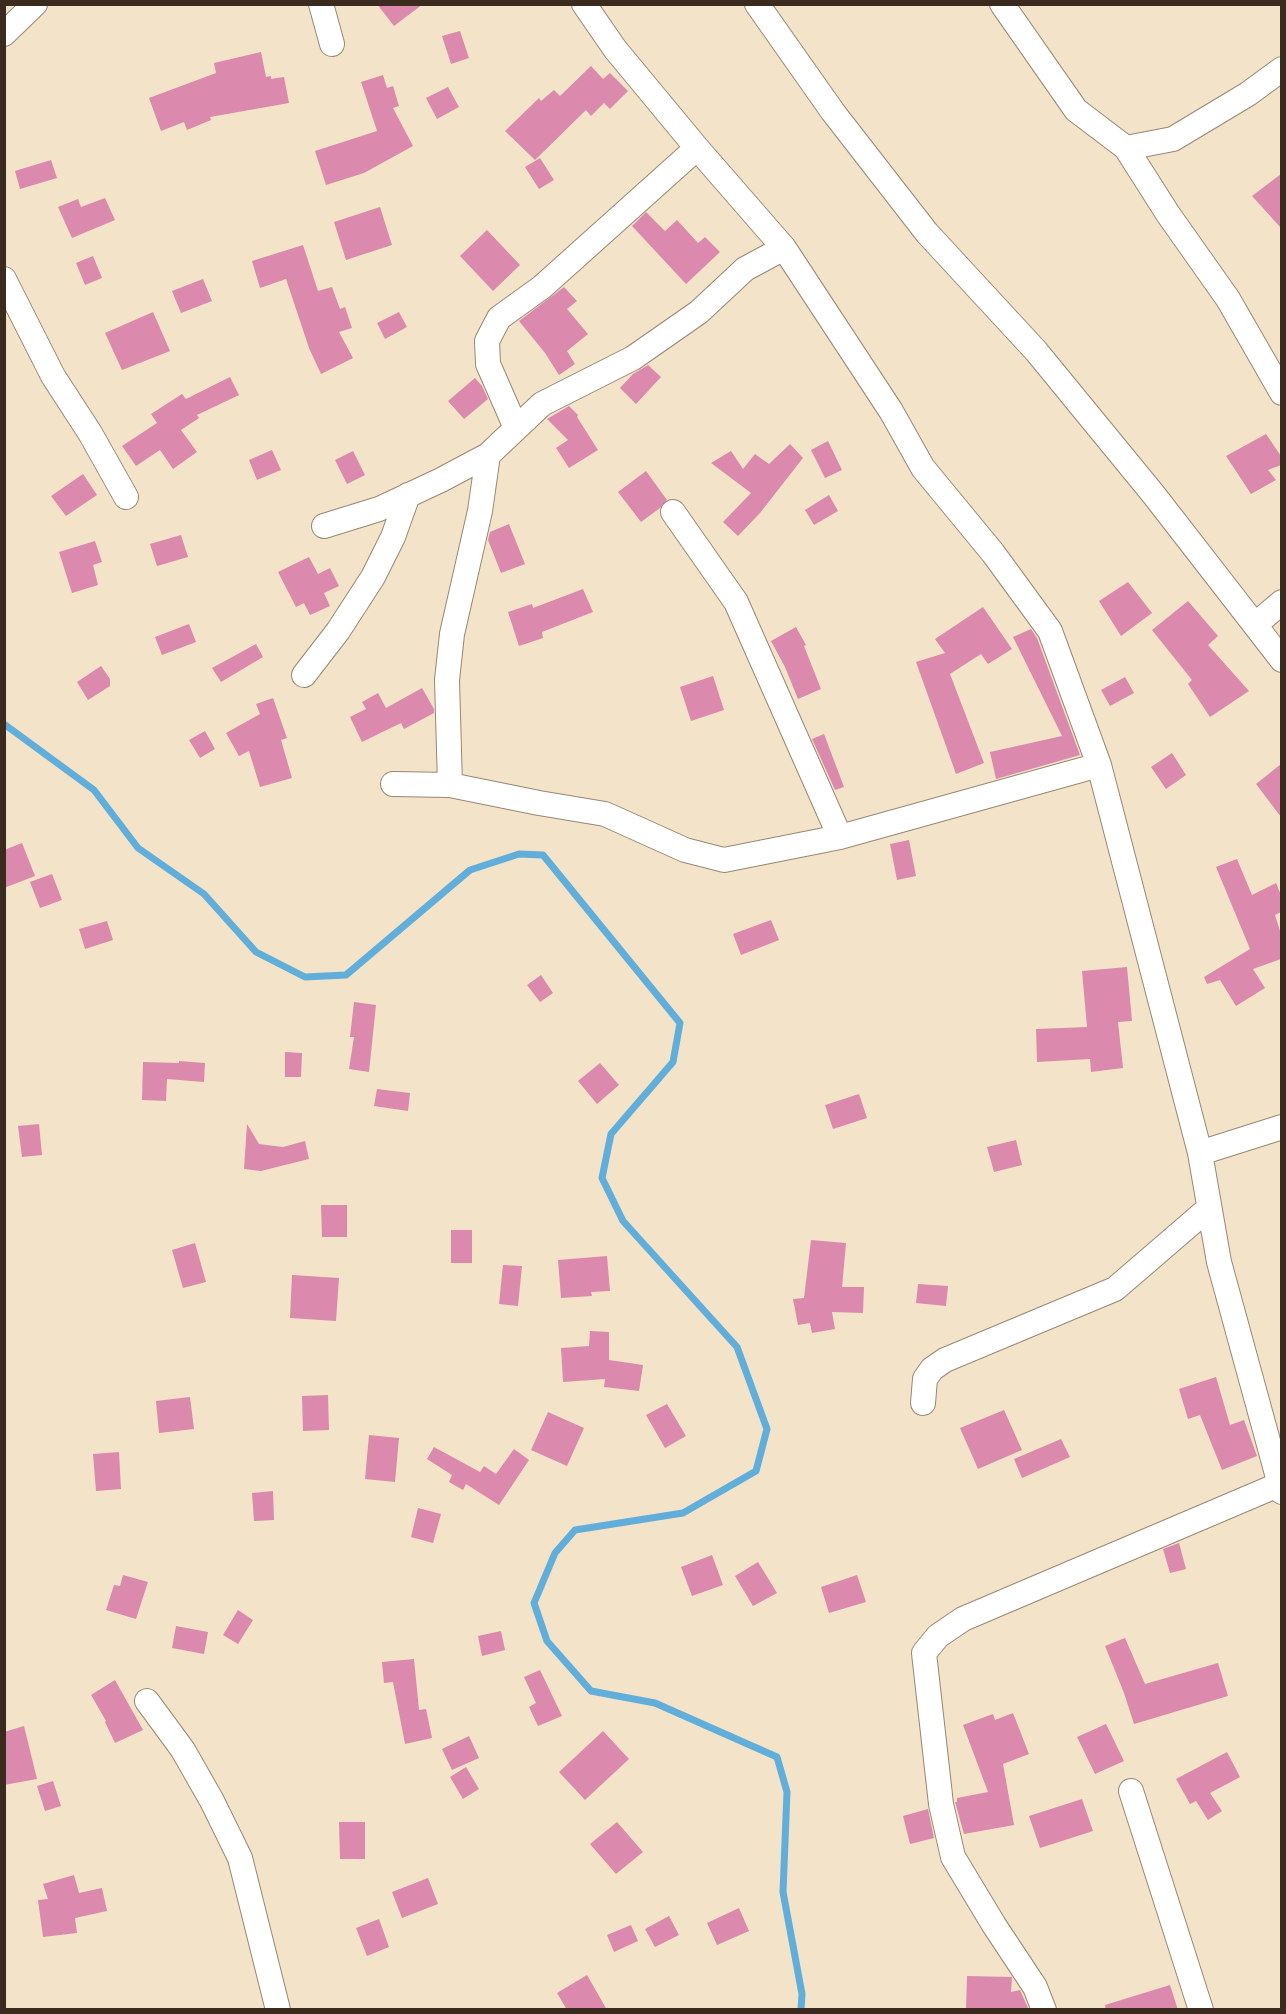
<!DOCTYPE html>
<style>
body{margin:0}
#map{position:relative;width:1286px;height:2014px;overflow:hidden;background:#f3e4c9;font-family:"Gochi Hand",sans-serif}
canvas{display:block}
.frame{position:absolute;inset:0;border:6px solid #3b2a1e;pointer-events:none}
</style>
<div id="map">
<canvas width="1286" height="2014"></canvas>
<div class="frame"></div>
</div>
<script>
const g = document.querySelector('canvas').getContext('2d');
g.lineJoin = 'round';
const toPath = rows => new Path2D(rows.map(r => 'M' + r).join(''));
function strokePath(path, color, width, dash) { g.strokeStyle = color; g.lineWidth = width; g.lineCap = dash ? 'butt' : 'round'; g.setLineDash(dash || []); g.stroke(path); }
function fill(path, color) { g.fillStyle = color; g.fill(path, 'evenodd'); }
const stream = toPath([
 [4,724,94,790,138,848,204,894,256,952,305,977,346,975,470,870,519,854,543,855,680,1023,673,1062,611,1134,602,1178,623,1221,737,1347,767,1429,756,1471,683,1513,575,1530,555,1553,534,1603,547,1641,591,1691,655,1703,777,1757,787,1792,783,1892,802,1994,801,2010]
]);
const building = toPath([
 [377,4,423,4,394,26],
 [460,31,469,58,451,64,442,36],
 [261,52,266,77,271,76,271,79,284,77,289,103,210,117,211,120,187,130,184,122,161,131,149,98,216,73,214,63],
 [591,66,603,79,610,73,628,91,610,109,604,103,591,116,586,110,535,160,505,131,539,98,541,101,554,90,560,96],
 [383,75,387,88,393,86,399,106,393,108,413,146,364,173,326,185,315,151,377,131,361,82],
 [448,87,459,107,437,119,426,98],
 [540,158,554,180,539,189,525,167],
 [51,160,57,178,20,189,15,171],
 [1281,174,1281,228,1252,196],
 [105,198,115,220,72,238,58,207,78,199,81,207],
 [380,207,392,245,346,260,334,222],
 [646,212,665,231,677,220,698,243,705,237,720,252,686,284,632,226],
 [487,230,520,265,493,291,460,256],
 [303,245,318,291,332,287,340,309,345,307,352,328,339,332,353,358,321,374,309,348,286,279,260,288,252,261],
 [93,256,102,278,85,285,76,263],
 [203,279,212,301,181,313,172,291],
 [564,287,577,301,567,309,588,334,567,351,575,364,559,375,545,353,519,321],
 [153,312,170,351,122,370,105,333],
 [399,312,407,327,385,339,377,323],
 [648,365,661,377,636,404,620,388,633,374],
 [230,377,239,395,197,415,199,418,181,430,197,452,173,469,160,450,136,466,122,446,157,423,151,414,182,394,186,399],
 [475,378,482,386,488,399,464,419,448,401],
 [569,406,578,415,577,417,598,450,569,468,556,448,568,440,547,419],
 [1266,434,1281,456,1281,465,1268,470,1276,480,1251,494,1226,456],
 [828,441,842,470,825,478,811,450],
 [790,444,803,458,760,513,738,536,723,522,751,493,711,463,731,451,743,469,755,454,769,464],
 [272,450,281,470,257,480,249,460],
 [353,451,365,475,347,484,335,460],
 [646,471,667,500,660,508,641,522,618,492],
 [83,474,97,495,66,516,51,496],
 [829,495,838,511,814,525,805,510],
 [509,524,525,564,501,573,488,540,490,532],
 [181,535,188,557,157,566,150,544],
 [95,541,102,562,93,565,98,585,72,593,59,552],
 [309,557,318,574,330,568,339,586,324,593,330,606,310,615,304,603,296,607,278,572],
 [1128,582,1152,613,1121,636,1099,601],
 [583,589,593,612,542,632,543,638,519,646,508,612,532,604,533,608],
 [1188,601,1218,636,1208,645,1249,691,1210,717,1188,684,1192,680,1152,630],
 [983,607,1012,649,988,664,981,654,950,674,984,763,956,774,916,662,945,653,935,639],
 [189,624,196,642,162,655,155,637],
 [796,627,806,645,804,646,821,689,798,699,785,667,771,641],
 [1031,629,1037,638,1080,755,996,779,990,752,1062,736,1013,637],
 [256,644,263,657,221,682,212,668],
 [101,666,110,679,110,686,88,700,77,682],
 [713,676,724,710,691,721,680,687],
 [1125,677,1134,693,1110,706,1101,690],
 [422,688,434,709,434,713,404,729,401,723,362,742,350,717,366,709,362,702,378,693,386,708],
 [273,698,287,738,281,740,292,778,260,787,249,751,239,756,226,733,260,714,256,704],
 [205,731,215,749,200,758,189,740],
 [824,734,844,787,835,790,812,739],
 [1172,753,1186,775,1166,789,1151,767],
 [1281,764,1281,817,1256,784],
 [909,840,916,876,897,880,890,844],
 [22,843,35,876,4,888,4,850],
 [1237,859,1252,895,1276,883,1281,895,1281,912,1275,915,1281,934,1281,959,1253,969,1265,988,1236,1006,1220,980,1207,984,1204,977,1250,949,1216,867],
 [52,874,62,900,40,908,30,882],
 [771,920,779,940,741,955,733,934],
 [107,921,113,940,85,949,79,929],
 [1127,967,1132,1021,1118,1022,1123,1068,1091,1072,1090,1059,1037,1062,1036,1029,1087,1027,1082,971],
 [541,975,553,993,540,1002,527,985],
 [354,1002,376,1005,369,1072,349,1069,354,1037,350,1037],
 [285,1052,302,1053,301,1077,285,1077],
 [179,1061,205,1063,204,1082,167,1079,166,1101,142,1100,143,1062,179,1063],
 [600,1063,619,1085,597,1104,578,1081],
 [377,1089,410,1093,408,1111,374,1106],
 [859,1094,867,1118,833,1129,825,1105],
 [39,1124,42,1155,22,1157,18,1126],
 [247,1124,259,1144,283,1147,305,1141,309,1159,261,1171,244,1169],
 [1016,1140,1022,1165,994,1172,987,1147],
 [321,1205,347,1205,347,1237,322,1237],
 [451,1230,472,1230,472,1263,451,1263],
 [811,1240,846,1243,842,1287,864,1287,863,1313,832,1312,835,1329,812,1333,810,1323,798,1325,793,1299,804,1298],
 [195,1243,206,1282,183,1288,172,1250],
 [607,1256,610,1291,591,1292,592,1296,561,1298,558,1260],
 [503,1265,522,1266,518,1306,499,1304],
 [292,1275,339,1278,336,1321,290,1318],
 [918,1284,948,1286,946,1306,916,1303],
 [590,1331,609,1332,609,1360,643,1365,639,1391,604,1387,605,1379,563,1382,561,1348,589,1346],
 [1216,1377,1230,1425,1244,1420,1257,1456,1222,1470,1200,1415,1188,1419,1179,1389],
 [328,1395,329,1430,303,1431,302,1396],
 [190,1397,194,1429,159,1433,156,1401],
 [667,1404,686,1436,665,1448,646,1415],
 [1004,1410,1022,1450,978,1469,960,1428],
 [548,1412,584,1428,567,1466,531,1450],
 [369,1435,399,1438,395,1482,365,1479],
 [1061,1439,1070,1457,1022,1478,1014,1459],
 [434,1447,480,1472,484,1466,496,1474,514,1449,529,1460,499,1505,466,1484,463,1490,449,1482,452,1475,427,1459],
 [119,1452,121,1489,96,1491,93,1454],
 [273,1491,274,1520,254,1521,252,1493],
 [418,1508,441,1514,433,1543,411,1537],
 [1179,1543,1186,1569,1170,1573,1163,1549],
 [712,1555,723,1585,692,1596,681,1567],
 [758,1562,777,1593,753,1606,735,1576],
 [123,1575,148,1582,136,1619,106,1610,114,1585,120,1586],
 [857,1575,866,1602,829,1613,821,1587],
 [238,1610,253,1620,238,1644,223,1635],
 [176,1626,208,1632,204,1654,172,1648],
 [501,1631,505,1650,482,1656,478,1636],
 [1125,1638,1145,1684,1218,1663,1228,1696,1134,1724,1124,1693,1105,1646],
 [414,1659,419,1710,426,1709,432,1738,405,1744,393,1682,384,1683,382,1662],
 [540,1670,562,1716,538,1726,529,1707,536,1703,524,1677],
 [115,1680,143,1730,115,1743,105,1722,106,1721,91,1695],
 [1013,1713,1029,1754,1003,1764,1014,1825,964,1834,955,1802,957,1802,957,1798,988,1792,963,1725,993,1714,995,1720],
 [1106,1724,1124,1761,1095,1774,1077,1737],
 [24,1726,37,1779,4,1785,4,1732],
 [603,1731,629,1759,585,1800,559,1772],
 [469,1736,479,1758,452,1770,442,1749],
 [1227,1752,1240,1777,1210,1793,1222,1811,1208,1820,1196,1801,1190,1804,1176,1779],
 [466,1767,479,1789,463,1799,450,1777],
 [53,1781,61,1806,45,1811,37,1786],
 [1082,1799,1093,1831,1040,1848,1029,1816],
 [928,1809,934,1838,910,1844,903,1816],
 [339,1822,365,1822,365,1859,340,1859],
 [617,1822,643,1852,616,1874,590,1844],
 [74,1875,79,1893,102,1888,107,1911,75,1918,77,1933,43,1937,38,1900,48,1899,43,1884],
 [428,1878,438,1904,402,1918,392,1892],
 [739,1908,749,1931,717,1945,707,1923],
 [669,1916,679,1935,655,1947,645,1929],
 [379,1919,389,1947,367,1956,356,1928],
 [631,1925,638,1941,614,1952,607,1935],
 [587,1975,607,2010,567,2010,557,1993],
 [967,1976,1012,1977,1011,1992,1020,1990,1029,2010,966,2010],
 [1170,1985,1178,2010,1106,2010,1105,2005]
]);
const minor = toPath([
 [321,4,332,44],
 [584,4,615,49,697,148,784,248,891,411,923,468,993,553,1050,631,1099,765,1200,1153,1219,1262,1282,1492],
 [757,4,833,112,927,233,1036,351,1154,495,1282,660],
 [1002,4,1076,110,1126,148,1168,214,1228,299,1282,393],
 [4,34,35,4],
 [1126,148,1173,139,1248,94,1282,69],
 [4,279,53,376,90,433,126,497],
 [516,428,488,364,487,341,499,318,542,287,697,148],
 [673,512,736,602,840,837],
 [324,526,379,509,441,480,488,455,542,404,633,358,699,312,745,269,784,248],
 [1256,624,1282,602],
 [304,675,338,631,373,577,393,537,408,495],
 [393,784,450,785,539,803,605,814,685,850,724,860,840,837,1099,765],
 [450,785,447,680,452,634,480,511,488,455],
 [1200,1153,1282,1127],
 [923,1403,925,1379,932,1369,945,1360,1115,1289,1209,1208],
 [147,1701,183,1750,212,1801,240,1858,278,2010],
 [1131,1791,1201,2010],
 [1044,2010,1035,1987,994,1925,953,1857,941,1804,924,1653,938,1636,963,1619,1278,1485]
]);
strokePath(stream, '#61aeda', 7);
fill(building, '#db89ac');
strokePath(minor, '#978774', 26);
strokePath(minor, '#fff', 24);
</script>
